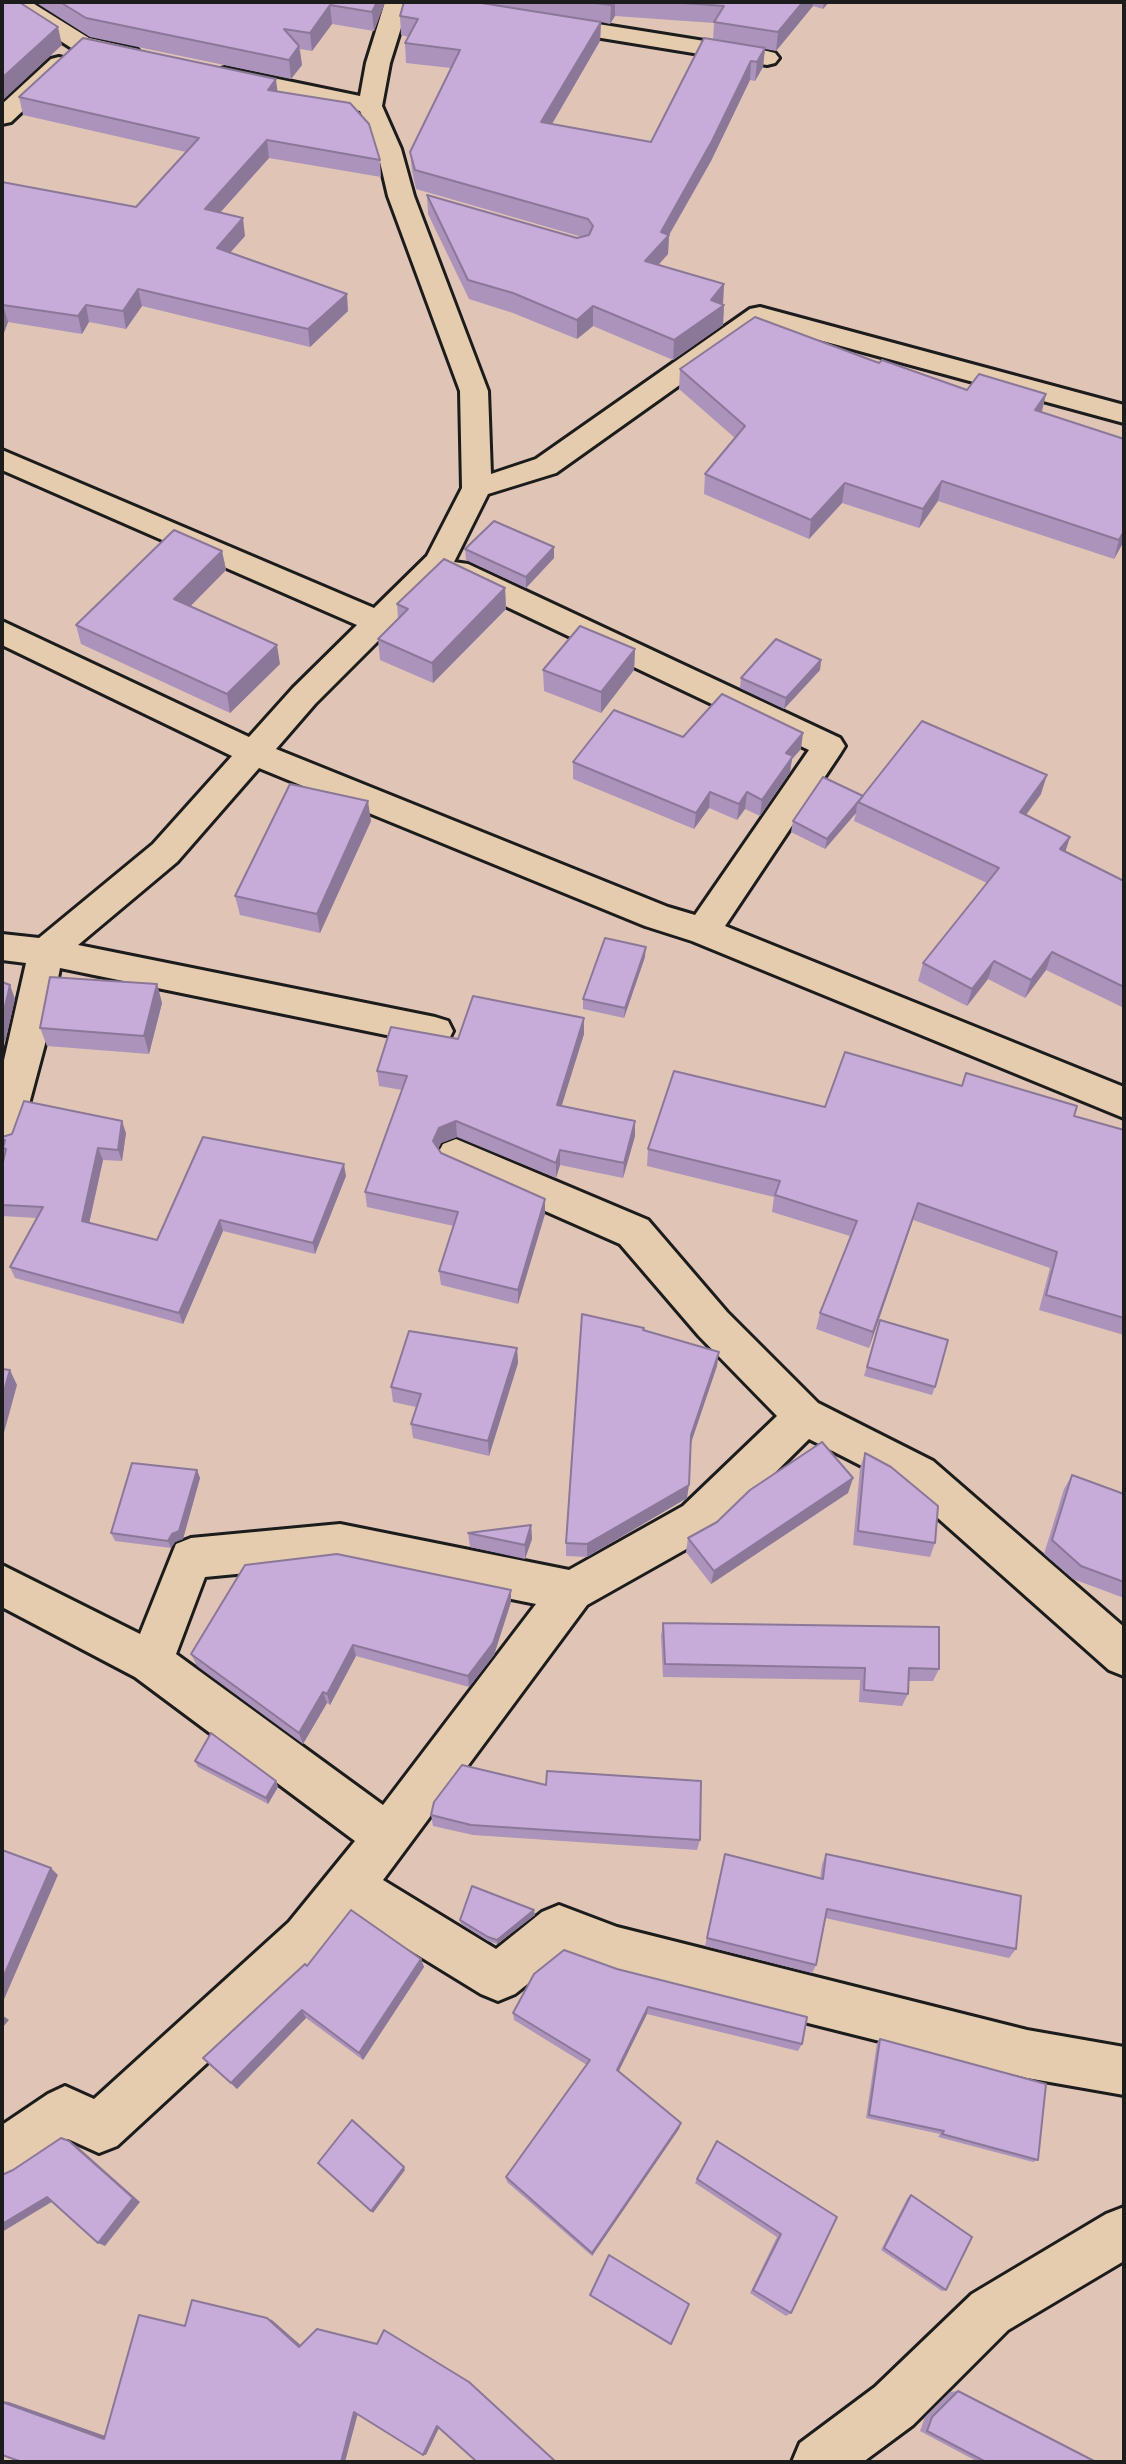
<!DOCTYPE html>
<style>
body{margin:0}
#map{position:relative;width:1126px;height:2464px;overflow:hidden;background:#e0c5b7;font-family:Kalam,sans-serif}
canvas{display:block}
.frame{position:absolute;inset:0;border:4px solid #1c1c1c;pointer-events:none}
</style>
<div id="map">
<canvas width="1126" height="2464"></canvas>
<div class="frame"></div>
</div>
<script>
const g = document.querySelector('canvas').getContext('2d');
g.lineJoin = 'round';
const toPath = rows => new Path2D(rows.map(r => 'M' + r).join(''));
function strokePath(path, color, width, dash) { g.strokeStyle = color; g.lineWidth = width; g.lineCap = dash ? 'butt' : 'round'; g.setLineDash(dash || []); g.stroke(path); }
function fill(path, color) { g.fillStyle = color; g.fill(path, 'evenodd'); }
const minor = toPath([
 [4,2,31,2,89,38,137,49,141,54,137,59,129,61,73,49,8,7,4,2],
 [385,2,409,2,390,63,382,106,401,149,414,196,488,391,491,474,536,459,750,309,760,307,1124,405,1124,423,764,325,556,473,488,494,454,562,468,564,840,738,845,746,840,754,725,926,1124,1087,1124,1118,692,941,645,926,259,768,177,862,78,945,435,1017,448,1021,453,1031,448,1041,435,1045,60,968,45,1044,21,1134,15,1145,2,1149,2,1069,26,963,2,960,2,934,39,938,153,844,232,756,2,645,2,621,249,737,293,688,357,625,2,470,2,450,374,608,427,556,462,488,460,391,388,196,377,149,360,111,225,82,217,80,213,75,217,70,225,68,360,96,366,63,385,2],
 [444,575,446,578,809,750,695,915,668,907,276,749,315,704,444,575],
 [548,16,767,51,775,53,779,58,775,63,767,65,540,28,536,23,540,18,548,16],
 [59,57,67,59,71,64,67,69,11,122,2,124,2,104,51,59,59,57],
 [456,1139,648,1220,727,1312,818,1403,933,1461,1124,1627,1124,1676,1109,1670,903,1487,809,1439,713,1534,587,1605,383,1880,496,1949,542,1912,559,1905,617,1927,1027,2030,1124,2047,1124,2095,1027,2078,617,1975,564,1955,515,1994,498,2001,481,1994,354,1916,323,1956,117,2146,99,2153,68,2139,20,2172,2,2179,2,2125,48,2094,65,2086,94,2099,289,1922,355,1841,135,1677,2,1607,2,1565,140,1634,176,1544,191,1538,340,1524,569,1570,683,1506,777,1416,699,1336,620,1244,443,1166,437,1155,443,1144,456,1139],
 [340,1564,536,1604,383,1805,176,1654,205,1577,340,1564],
 [1124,2207,1124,2261,1008,2330,913,2425,863,2462,792,2462,800,2443,875,2387,972,2294,1106,2214,1124,2207]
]);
const wall = toPath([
 [35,2,385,2,374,31,332,24,312,51,300,49,302,65,291,79,90,37],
 [475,2,829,2,823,9,813,6,776,51,765,49,763,67,755,81,750,80,711,161,669,235,668,254,658,265,724,284,723,303,722,304,724,305,723,325,673,360,593,326,577,339,513,313,469,299,428,214,427,195,577,238,582,237,416,189,412,171,410,152,451,68,406,63,405,43,409,37,401,35,400,16],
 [615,16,714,23,713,40,651,142,552,124,600,41,601,22,610,24],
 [277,91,380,160,381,177,269,158,220,213,245,236,230,253,348,311,310,347,142,306,126,329,89,322,82,334,8,322,2,338,2,182,136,207,186,152,23,115,19,97],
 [879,363,967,390,1046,394,1042,412,1124,439,1124,541,1114,559,938,501,919,528,842,503,809,539,704,494,705,474,735,438,679,389,680,369],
 [554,547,554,558,526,588,466,560,465,549],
 [222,551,226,570,190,606,280,664,230,713,81,644,76,625],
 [505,588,506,609,433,683,380,660,378,639,398,618,397,604],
 [635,649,634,670,601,713,544,691,543,670],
 [821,660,820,670,784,709,740,688,741,678],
 [683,737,801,749,792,759,790,772,760,816,745,809,737,820,709,808,694,829,573,779,573,762],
 [1041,794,1026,815,1066,851,1124,881,1124,1008,1046,970,1025,998,988,979,967,1006,918,981,923,963,987,883,854,821,856,813,825,849,791,832,793,821,863,796],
 [371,821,320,933,240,915,235,896],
 [645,957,624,1018,583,1009,583,999],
 [157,984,162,1003,149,1054,47,1046,40,1028],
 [584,1034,561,1106,635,1121,635,1136,623,1178,560,1165,556,1178,457,1137,441,1143,438,1149,441,1153,545,1214,518,1304,441,1285,439,1271,454,1226,367,1207,365,1192,402,1090,379,1086,377,1071,458,1039],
 [962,1086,1124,1130,1124,1335,1039,1310,1050,1268,913,1220,869,1348,816,1329,820,1313,850,1236,772,1212,774,1197,647,1166,648,1149,825,1107],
 [126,1133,122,1161,103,1160,89,1223,157,1240,346,1176,315,1254,223,1231,183,1324,15,1278,10,1267,37,1218,2,1216,2,1166,5,1153,2,1152,2,1137],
 [880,1320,935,1387,932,1395,864,1376],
 [644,1330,717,1366,690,1445,687,1498,587,1557,566,1556,566,1543],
 [517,1348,518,1363,489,1456,413,1438,411,1424,416,1407,393,1402,391,1387],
 [865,1453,935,1543,930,1557,853,1545,860,1468],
 [197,1470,200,1478,183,1539,175,1542,171,1548,115,1541,111,1533],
 [1072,1475,1124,1494,1124,1598,1073,1579,1044,1554,1064,1489],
 [853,1478,848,1493,711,1584,686,1552,688,1538],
 [531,1525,532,1539,525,1559,470,1547,468,1533],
 [511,1602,494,1655,469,1687,356,1656,330,1705,327,1703,303,1744,197,1666,191,1654],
 [663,1623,939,1669,933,1681,908,1681,908,1694,902,1706,859,1702,860,1680,663,1677,661,1636],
 [195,1761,276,1781,278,1787,268,1804,198,1767],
 [431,1815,700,1840,697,1850,473,1835,433,1826],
 [725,1854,820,1879,822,1864,826,1854,1016,1949,1009,1958,825,1918,816,1965,812,1973,705,1946],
 [535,1915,497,1944,488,1941,461,1924,460,1920],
 [421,1959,424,1967,363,2060,306,2018,237,2089,203,2058,307,1966],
 [534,1974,802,2044,798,2051,647,2014,618,2071,681,2123,679,2129,592,2256,507,2182,506,2177,587,2065,514,2020,513,2013],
 [880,2039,1038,2160,1033,2162,938,2137,940,2134,866,2118,877,2043],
 [717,2141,837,2217,791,2313,786,2316,750,2293,777,2237,695,2183],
 [911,2195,946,2290,942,2291,881,2250,908,2197],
 [590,2295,671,2344,670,2345,590,2296],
 [958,2391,1096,2462,978,2462,920,2431,925,2417,950,2392]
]);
const shadedWall = toPath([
 [377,2,385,2,374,31,372,12],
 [613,2,615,2,615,16,610,24,611,5],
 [803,2,813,2,813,6,776,51,778,32],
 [824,2,829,2,823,9],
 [330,5,332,24,312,51,310,33],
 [601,22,600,41,542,141,541,122],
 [58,27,62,45,2,101,2,78],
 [299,46,302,65,291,79,289,60],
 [765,48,763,67,755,81,757,62],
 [751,61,750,80,711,161,669,235,668,254,644,281,645,261],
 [276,79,278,96,268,90],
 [267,140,269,158,207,227,205,209],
 [243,218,245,236,219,265,217,248],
 [724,284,723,303,717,310,724,305,723,325,673,360,674,340,711,300],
 [138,289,142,306,126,329,123,311],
 [347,294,348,311,310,347,308,329],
 [3,305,8,322,2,338,2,308],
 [86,305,89,322,82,334,78,316],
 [593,306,593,326,577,339,577,320],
 [1046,394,1041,414,1035,410],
 [942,481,938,501,919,528,923,509],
 [845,483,842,503,809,539,811,520],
 [1124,531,1124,541,1114,559,1119,540],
 [554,547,554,558,526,588,526,577],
 [222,551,226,570,178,619,174,599],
 [505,588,506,609,433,683,432,663],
 [277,645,280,664,230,713,227,694],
 [635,649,634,670,601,713,601,692],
 [821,660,820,670,784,709,786,698],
 [803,733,801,749,792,759,790,772,760,816,762,800,786,753],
 [1047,775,1041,794,1015,830,1020,812],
 [710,792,709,808,694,829,696,813],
 [747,792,745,809,737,820,739,804],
 [368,801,371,821,320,933,317,914],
 [857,803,856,813,825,849,827,839],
 [1070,837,1064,856,1060,849],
 [646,947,645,957,624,1018,625,1008],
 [1052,952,1046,970,1025,998,1031,980],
 [994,961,988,979,967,1006,972,989],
 [157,984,162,1003,149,1054,144,1036],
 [10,985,15,999,5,1043,2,1035,2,1019],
 [584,1018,584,1034,557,1121,557,1105],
 [122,1121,126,1133,122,1161,118,1150],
 [456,1121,457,1137,441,1143,435,1156,433,1141,439,1128],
 [635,1121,635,1136,623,1178,624,1163],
 [98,1148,103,1160,87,1233,82,1221],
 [560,1150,560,1165,556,1178,556,1163],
 [344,1164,346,1176,315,1254,313,1243],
 [545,1199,545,1214,518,1304,518,1290],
 [918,1203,913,1220,869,1348,873,1332],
 [220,1220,223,1231,183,1324,179,1313],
 [517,1348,518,1363,489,1456,488,1441],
 [719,1352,717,1366,689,1449,691,1435],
 [10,1370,17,1385,2,1440,2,1398],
 [197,1470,200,1478,183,1539,175,1542,171,1548,168,1541],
 [853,1478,848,1493,711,1584,714,1571],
 [689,1485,687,1498,587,1557,587,1544],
 [531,1525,532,1539,525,1559,525,1545],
 [511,1590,511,1602,494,1655,469,1687,468,1676],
 [353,1645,356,1656,330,1705,327,1694],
 [323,1692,327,1703,303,1744,299,1733],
 [276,1781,278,1787,268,1804,266,1798],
 [51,1868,58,1875,2,2004,2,1980],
 [534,1910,535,1915,497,1944,497,1940],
 [421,1959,424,1967,363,2060,359,2053],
 [648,2007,647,2014,616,2077,617,2070],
 [302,2010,306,2018,237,2089,231,2083],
 [2,2015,9,2020,2,2028],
 [681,2123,679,2129,592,2256,592,2253],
 [69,2141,77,2146,140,2202,105,2246,98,2243],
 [404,2167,405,2170,373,2213,371,2211],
 [47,2197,55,2200,2,2232,2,2224],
 [267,2318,272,2320,304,2348,299,2347],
 [2,2401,9,2402,114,2439,104,2439,2,2402],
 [354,2412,358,2413,345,2462,341,2462],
 [437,2426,440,2426,426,2455,423,2455]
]);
const building = toPath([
 [2,2,19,2,58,27,2,78,2,2],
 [60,2,377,2,372,12,330,5,310,33,284,29,299,46,289,60,86,18,60,2],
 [404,2,475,2,601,22,541,122,651,142,704,38,765,48,757,62,751,61,712,141,661,232,669,235,645,261,724,284,711,300,724,305,674,340,593,306,577,320,513,293,468,280,427,195,577,238,589,235,593,226,588,219,415,170,410,152,460,50,405,43,418,19,400,16,404,2],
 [588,2,613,2,611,5,588,2],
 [670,2,803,2,778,32,714,22,724,6,670,2],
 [83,38,276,79,268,90,350,103,369,124,380,160,267,140,205,209,243,218,217,248,347,294,308,329,138,289,123,311,86,305,78,316,3,305,2,308,2,182,136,207,199,138,19,97,83,38],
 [755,317,879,363,882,360,967,390,979,374,1046,394,1035,410,1124,439,1124,531,1119,540,942,481,923,509,845,483,811,520,705,474,745,426,680,369,755,317],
 [494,521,554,547,526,577,465,549,494,521],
 [174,530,222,551,174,599,277,645,227,694,76,625,174,530],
 [444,559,505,588,432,663,378,639,408,609,397,604,444,559],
 [580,626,635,649,601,692,543,670,580,626],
 [776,639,821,660,786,698,741,678,776,639],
 [722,694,803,733,786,753,793,756,762,800,747,792,739,804,710,792,696,813,573,762,614,710,683,737,722,694],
 [922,721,1047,775,1020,812,1070,837,1060,849,1124,881,1124,987,1052,952,1031,980,994,961,972,989,923,963,999,868,858,802,922,721],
 [823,777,863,796,827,839,793,821,823,777],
 [290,784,368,801,317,914,235,896,290,784],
 [605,938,646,947,625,1008,583,999,605,938],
 [50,977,157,984,144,1036,40,1028,50,977],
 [2,982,10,985,2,1019,2,982],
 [473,996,584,1018,557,1105,635,1121,624,1163,560,1150,556,1163,456,1121,439,1128,433,1141,441,1153,545,1199,518,1290,439,1271,458,1212,365,1192,407,1076,377,1071,391,1027,458,1039,473,996],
 [845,1052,962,1086,966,1073,1077,1106,1074,1116,1124,1130,1124,1318,1046,1295,1057,1252,918,1203,873,1332,820,1313,857,1221,775,1195,780,1181,648,1149,674,1071,825,1107,845,1052],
 [24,1101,122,1121,118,1150,98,1148,82,1221,157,1240,203,1137,344,1164,313,1243,220,1220,179,1313,10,1267,43,1207,2,1205,2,1166,6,1149,3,1148,5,1140,2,1140,2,1137,12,1134,24,1101],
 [582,1314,644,1328,643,1330,719,1352,691,1435,689,1485,587,1544,566,1543,582,1314],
 [880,1320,948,1340,935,1387,867,1367,880,1320],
 [409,1331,517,1348,488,1441,411,1424,421,1394,391,1387,409,1331],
 [2,1369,10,1370,2,1398,2,1369],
 [822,1442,853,1478,714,1571,688,1538,717,1522,750,1490,822,1442],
 [865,1453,891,1467,938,1506,935,1543,858,1531,865,1453],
 [132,1463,197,1470,179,1531,172,1534,168,1541,111,1533,132,1463],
 [1072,1475,1124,1494,1124,1582,1081,1566,1052,1540,1072,1475],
 [531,1525,525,1545,468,1533,531,1525],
 [337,1554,511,1590,493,1643,468,1676,353,1645,327,1694,323,1692,299,1733,191,1654,245,1565,337,1554],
 [663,1623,939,1627,939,1669,909,1668,908,1694,864,1690,865,1668,665,1664,663,1623],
 [211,1733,276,1781,266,1798,195,1761,211,1733],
 [462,1765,546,1785,547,1771,701,1781,700,1840,471,1825,431,1815,434,1802,462,1765],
 [2,1850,51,1868,2,1980,2,1850],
 [725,1854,823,1879,826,1854,1021,1896,1016,1949,827,1909,816,1965,707,1938,725,1854],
 [472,1886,534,1910,497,1940,488,1937,460,1920,472,1886],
 [351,1910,421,1959,359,2053,302,2010,231,2083,203,2058,305,1964,307,1966,351,1910],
 [564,1950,617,1969,807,2017,802,2044,648,2007,617,2070,681,2123,592,2253,506,2177,590,2060,513,2013,534,1974,564,1950],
 [880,2039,1046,2084,1038,2160,942,2134,944,2131,869,2115,880,2039],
 [352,2120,404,2167,371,2211,318,2163,352,2120],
 [61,2138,69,2141,133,2198,98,2243,47,2197,2,2224,2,2175,13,2170,61,2138],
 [717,2141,837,2217,791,2313,753,2290,781,2234,697,2179,717,2141],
 [911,2195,972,2237,946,2290,884,2248,911,2195],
 [609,2255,689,2304,671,2344,590,2295,609,2255],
 [192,2300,267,2318,299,2347,317,2329,377,2344,384,2330,469,2382,556,2462,477,2462,437,2426,423,2455,354,2412,341,2462,22,2462,2,2455,2,2402,104,2439,139,2315,185,2326,192,2300],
 [958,2391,1096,2462,986,2462,927,2431,932,2417,958,2391]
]);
strokePath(minor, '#1c1c1c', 6);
fill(minor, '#e6ccae');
fill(wall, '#ab93bb');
fill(shadedWall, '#8b7898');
fill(building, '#c7abd9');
strokePath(building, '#8b7898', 2);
</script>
